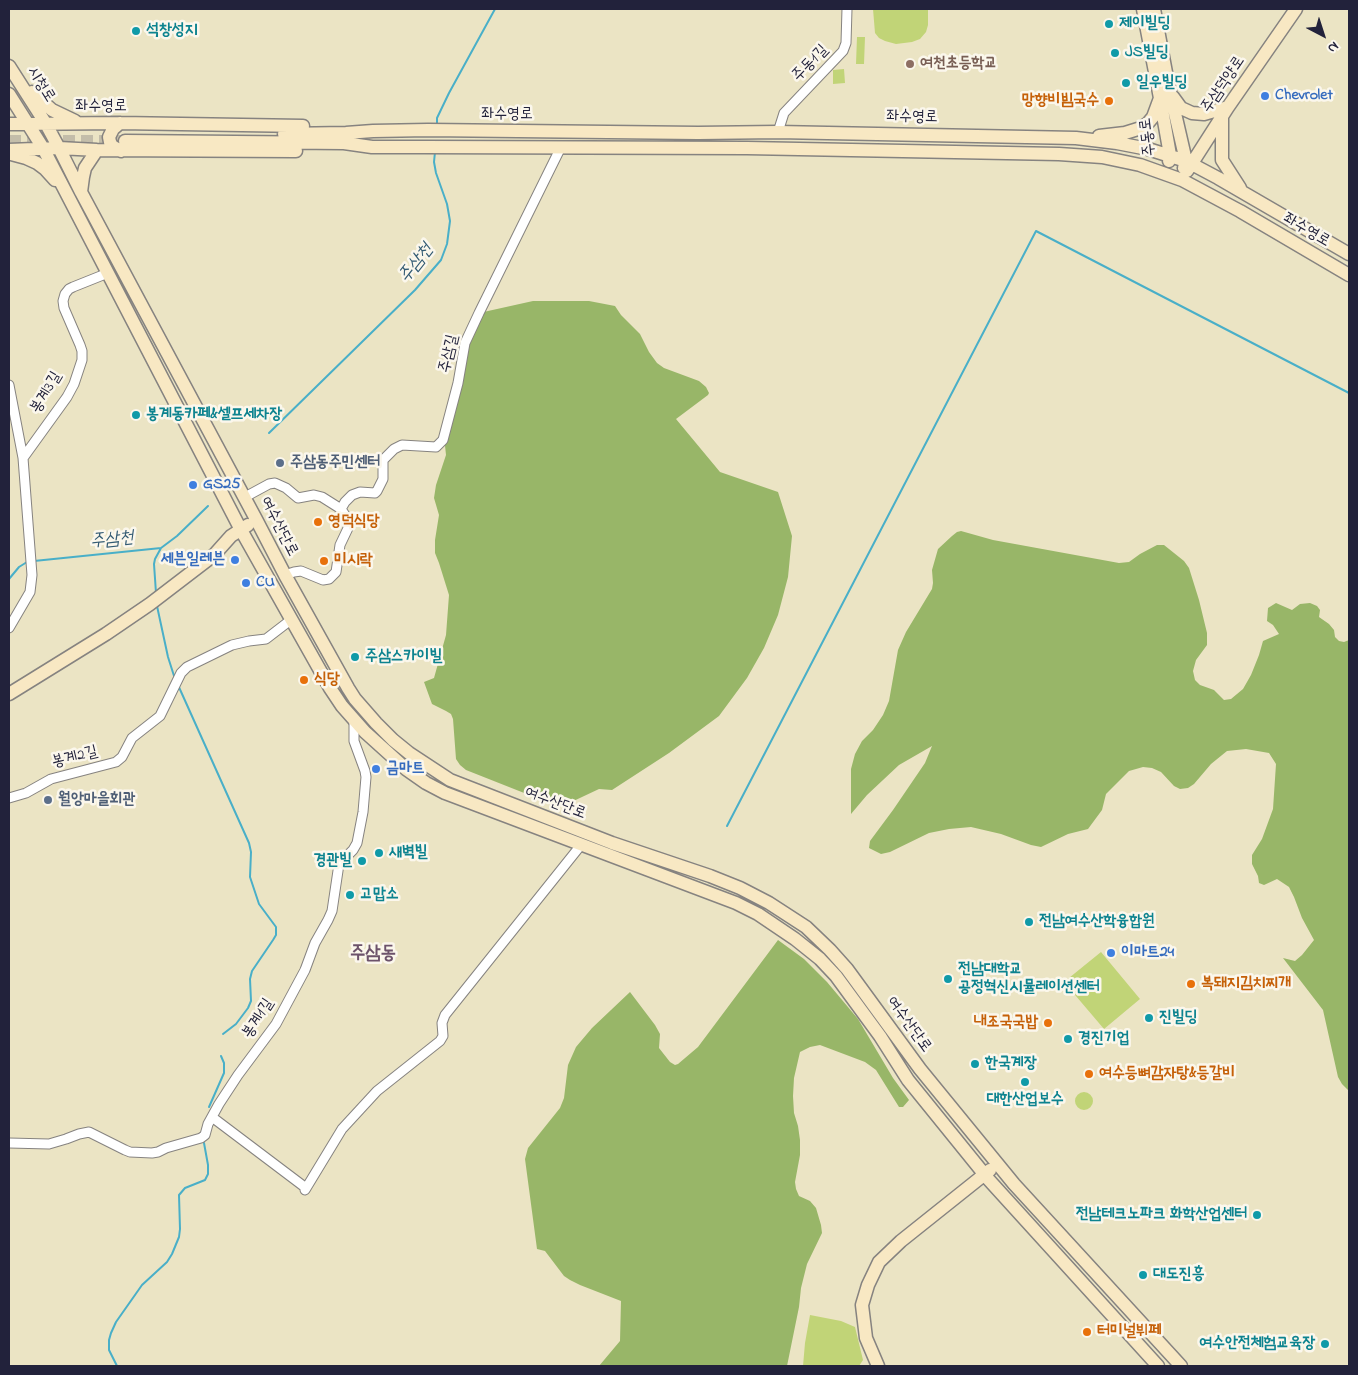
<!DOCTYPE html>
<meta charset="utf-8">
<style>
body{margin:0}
#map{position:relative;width:1358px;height:1375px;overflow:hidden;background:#ebe4c4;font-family:"Indie Flower",sans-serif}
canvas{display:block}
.frame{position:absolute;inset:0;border:10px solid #22223b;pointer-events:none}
.north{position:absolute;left:1298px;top:10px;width:50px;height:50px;-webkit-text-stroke:4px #fbf7ec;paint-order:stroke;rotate:140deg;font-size:14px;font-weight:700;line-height:20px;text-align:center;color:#22223b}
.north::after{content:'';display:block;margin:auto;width:18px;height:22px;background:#22223b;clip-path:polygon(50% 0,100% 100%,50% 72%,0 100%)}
</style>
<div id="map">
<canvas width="1358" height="1375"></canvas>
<div class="frame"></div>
<div class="north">N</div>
</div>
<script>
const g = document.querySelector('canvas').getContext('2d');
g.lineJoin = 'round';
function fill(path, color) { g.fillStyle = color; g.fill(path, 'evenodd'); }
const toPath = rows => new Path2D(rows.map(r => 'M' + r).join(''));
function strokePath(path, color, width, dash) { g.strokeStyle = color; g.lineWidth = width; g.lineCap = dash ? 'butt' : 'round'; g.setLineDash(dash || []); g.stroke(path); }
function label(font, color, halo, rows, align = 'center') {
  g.font = font + ' "Indie Flower","Poor Story",sans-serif'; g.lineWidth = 5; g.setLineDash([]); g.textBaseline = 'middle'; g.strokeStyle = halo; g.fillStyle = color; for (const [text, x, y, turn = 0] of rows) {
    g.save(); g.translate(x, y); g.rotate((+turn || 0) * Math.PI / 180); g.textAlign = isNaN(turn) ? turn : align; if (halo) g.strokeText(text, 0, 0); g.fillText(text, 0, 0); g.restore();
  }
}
const green = toPath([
 [873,9,928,9,928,25,926,32,920,39,912,42,896,44,885,41,879,38,875,33],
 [857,37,865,37,864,64,856,64],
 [844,69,845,83,833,84,833,70],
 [1101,952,1140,999,1104,1029,1064,982],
 '1075 1101a9 9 0 1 1 18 0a9 9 0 1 1-18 0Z',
 [810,1315,841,1321,855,1327,863,1360,859,1366,803,1366,805,1343]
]);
const forest = toPath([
 [533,301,589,301,615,306,621,315,640,334,649,352,657,363,664,368,699,381,706,387,709,393,708,395,676,419,720,472,778,492,792,536,788,577,778,615,764,648,747,678,719,716,669,753,612,790,599,789,565,805,557,806,466,770,460,765,456,759,453,719,451,714,446,711,432,704,424,682,434,678,446,635,449,595,439,563,435,553,435,540,439,515,434,498,436,485,446,455,444,436,465,343,479,313],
 [961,531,993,540,1119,563,1129,562,1140,554,1157,545,1164,545,1184,561,1189,568,1199,600,1207,633,1207,645,1196,660,1193,671,1195,680,1200,685,1214,690,1224,700,1231,699,1243,689,1251,675,1259,655,1263,641,1279,634,1273,625,1267,621,1268,608,1276,603,1292,610,1300,604,1310,603,1317,606,1320,610,1319,617,1329,624,1334,630,1335,637,1339,641,1344,642,1349,640,1349,1091,1342,1084,1338,1077,1323,1010,1283,958,1295,961,1302,955,1314,940,1302,918,1294,897,1289,887,1277,879,1264,885,1259,883,1258,876,1252,864,1252,855,1262,839,1273,809,1276,764,1269,753,1246,749,1227,751,1211,764,1194,784,1188,788,1180,789,1174,786,1161,772,1152,768,1143,767,1129,771,1106,794,1102,810,1088,829,1068,834,1041,847,1031,845,1001,834,971,827,949,829,929,833,890,852,881,854,869,848,870,841,893,810,925,763,932,746,899,765,867,795,851,814,851,769,855,754,862,741,873,730,883,715,889,701,898,650,906,632,932,589,933,583,932,570,938,549,952,536,957,532],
 [778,940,804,959,827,982,858,1019,893,1078,909,1100,903,1107,899,1107,876,1070,865,1062,820,1045,810,1047,800,1052,794,1078,793,1096,794,1113,798,1126,800,1140,800,1155,795,1182,796,1189,799,1196,810,1201,816,1208,821,1225,822,1233,807,1264,801,1288,799,1307,787,1366,599,1366,620,1341,621,1301,580,1285,570,1280,564,1276,545,1251,537,1249,525,1159,528,1148,560,1108,564,1098,568,1065,576,1047,592,1028,630,992,655,1025,660,1034,659,1048,670,1062,675,1065,678,1064,698,1047]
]);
const stream = toPath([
 [437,125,437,118,449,93,495,9],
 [269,433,415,290,441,260,447,244,450,221,447,204,436,173,434,162,435,152],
 [34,561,161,548,177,536,208,506],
 [9,579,19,567,27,562],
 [156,593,154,564,155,559,161,548],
 [157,606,168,657,175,679],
 [178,685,249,843,251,852,250,877,259,904,276,927,276,935,273,940,252,971,250,979,251,1001,248,1008,236,1024,223,1034],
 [727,826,1036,231,1349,393],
 [209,1107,224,1073,224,1063,221,1056],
 [117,1366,109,1350,109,1340,111,1333,116,1322,142,1285,167,1262,172,1254,179,1237,180,1229,179,1195,185,1188,205,1180,208,1174,208,1165,204,1143]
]);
const secondaryTunnel = toPath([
 [9,141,125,141]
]);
const street = toPath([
 [778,132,784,113,843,51,846,43,847,9],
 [9,385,23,458,32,575,30,592,9,628],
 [23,458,67,397,74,384,82,360,82,351,80,345,64,308,63,301,65,294,69,289,73,287,108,273],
 [245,497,269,484,275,483,286,488,298,498,314,495,322,497,341,509,349,521,350,524,340,545,336,572,329,579,323,580,301,571,294,572,285,575],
 [341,509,345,502,352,495,360,492,375,493,377,491,383,479,383,460,394,449,402,445,436,447,443,440,458,383,465,343,479,313,561,147],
 [9,798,26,793,51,779,116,762,122,757,132,738,160,716,181,673,187,667,232,645,249,641,266,639,292,619],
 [212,1117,306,1188],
 [9,1143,49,1144,66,1139,79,1134,89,1132,125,1150,130,1152,152,1153,158,1152,166,1148,201,1138,205,1135,208,1124,219,1104,238,1075,276,1024,305,970,315,943,328,920,332,911,339,864,353,850,357,843,363,812,366,777,365,771,354,741,354,721],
 [305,1190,342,1129,377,1091,440,1041,443,1036,442,1023,445,1015,581,845]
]);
const secondary = toPath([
 [1143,9,1160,98,1170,155,1169,161],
 [1154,9,1168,83,1186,161,1184,168],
 [9,66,46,124,59,148,81,192,257,521,285,575,348,688,355,699,376,723,393,740,409,753,450,780,612,843,710,876,740,888,769,903,806,927,830,950,847,969,920,1069,1014,1184,1181,1366],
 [32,92,52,110,75,121],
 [9,94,43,148,241,530,330,688,342,706,365,732,406,769,426,783,445,793,736,903,758,914,795,939,820,959,836,976,880,1036,908,1080,989,1180,1158,1366],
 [1173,97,1181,108,1192,113,1204,114,1228,107],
 [1222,116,1222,160,1240,188],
 [120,123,113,129,109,137,110,142,112,146,121,151],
 [9,124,120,123,303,126],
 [284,134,346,133,373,131,428,130,698,133,778,132,1076,138,1117,143,1148,149,1186,161,1218,178,1349,254],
 [1099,136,1125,133,1141,128,1148,123,1153,117,1160,98],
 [125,141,344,143,372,147,424,147,747,148,1059,154,1102,157,1140,165,1182,180,1240,211,1349,275],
 [9,150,59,148,97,150,296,151],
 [11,154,26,158,37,163,45,169,55,180],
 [1187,171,1228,107,1296,9],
 [81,192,83,177,85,168,97,150],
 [9,694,106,634,150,604,214,555,231,536,248,525],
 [878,1366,866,1338,862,1305,868,1285,879,1262,901,1241,990,1170]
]);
const markers = [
 [1109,24,5,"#0f9aa8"],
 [136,31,5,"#0f9aa8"],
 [1115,53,5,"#0f9aa8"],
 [910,64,5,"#8d6e63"],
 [1126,83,5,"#0f9aa8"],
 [1265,96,5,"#3f7fe0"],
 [1109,101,5,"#e8710a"],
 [136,415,5,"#0f9aa8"],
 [280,463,5,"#5c6f8a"],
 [193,485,5,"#3f7fe0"],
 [318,522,5,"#e8710a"],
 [235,560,5,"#3f7fe0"],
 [324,561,5,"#e8710a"],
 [246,583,5,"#3f7fe0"],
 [355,657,5,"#0f9aa8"],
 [304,680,5,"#e8710a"],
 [376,769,5,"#3f7fe0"],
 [48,800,5,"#5c6f8a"],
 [379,853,5,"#0f9aa8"],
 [362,861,5,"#0f9aa8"],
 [350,895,5,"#0f9aa8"],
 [1029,922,5,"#0f9aa8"],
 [1111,953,5,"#3f7fe0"],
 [948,979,5,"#0f9aa8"],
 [1191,984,5,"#e8710a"],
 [1149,1018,5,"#0f9aa8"],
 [1048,1023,5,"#e8710a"],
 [1068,1039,5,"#0f9aa8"],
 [975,1064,5,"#0f9aa8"],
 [1089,1074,5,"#e8710a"],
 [1025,1082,5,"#0f9aa8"],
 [1257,1215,5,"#0f9aa8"],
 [1143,1275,5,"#0f9aa8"],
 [1087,1332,5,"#e8710a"],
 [1325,1344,5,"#0f9aa8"]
];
const cultureNames = [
 ["제이빌딩",1119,24],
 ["석창성지",146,31],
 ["JS빌딩",1125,53],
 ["일우빌딩",1136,83],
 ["봉계동카페&셀프세차장",146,415],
 ["주삼스카이빌",365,657],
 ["새벽빌",389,853],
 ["경관빌",352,861,"right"],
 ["고맙소",360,895],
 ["전남여수산학융합원",1039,922],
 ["전남대학교",958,970],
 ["공정혁신시뮬레이션센터",958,988],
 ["진빌딩",1159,1018],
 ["경진기업",1078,1039],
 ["한국계장",985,1064],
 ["대한산업보수",1025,1100,"center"],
 ["전남테크노파크 화학산업센터",1247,1215,"right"],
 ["대도진흥",1153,1275],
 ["여수안전체험교육장",1315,1344,"right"]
];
const streetNames = [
 ["주동1길",811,64,-46],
 ["시청로",40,85,58],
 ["주삼덕양로",1224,85,-56],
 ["좌수영로",101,107],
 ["좌수영로",507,115],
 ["좌수영로",912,118,1],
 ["주동로",1149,137,-97],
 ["좌수영로",1306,231,30],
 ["주삼길",450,354,-77],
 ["봉계3길",47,393,-59],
 ["여수산단로",278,527,63],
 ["봉계2길",75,758,-14],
 ["여수산단로",555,804,21],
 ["봉계1길",259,1019,-57],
 ["여수산단로",908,1025,54]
];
const educationNames = [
 ["여천초등학교",920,64]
];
const shopNames = [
 ["Chevrolet",1275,96],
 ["GS25",203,485],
 ["세븐일레븐",225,560,"right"],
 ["CU",256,583],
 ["금마트",386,769],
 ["이마트24",1121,953]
];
const foodNames = [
 ["망향비빔국수",1099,101,"right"],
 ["영덕식당",328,522],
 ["미시락",334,561],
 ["식당",314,680],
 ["복돼지김치찌개",1201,984],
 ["내조국국밥",1038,1023,"right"],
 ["여수등뼈감자탕&등갈비",1099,1074],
 ["터미널뷔페",1097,1332]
];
const serviceNames = [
 ["주삼동주민센터",290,463],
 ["월앙마을회관",58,800]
];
const waterNames = [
 ["주삼천",417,264,-52],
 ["주삼천",112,541,-6]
];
const quarterNames = [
 ["주삼동",373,955]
];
fill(green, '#c1d477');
fill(forest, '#98b668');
strokePath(stream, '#49afc8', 2);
strokePath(secondaryTunnel, '#c3bda9', 12, [12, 6]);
strokePath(street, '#868380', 11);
strokePath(secondary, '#868380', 15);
strokePath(street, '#fff', 9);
strokePath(secondary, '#f8e8c3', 12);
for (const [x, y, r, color] of markers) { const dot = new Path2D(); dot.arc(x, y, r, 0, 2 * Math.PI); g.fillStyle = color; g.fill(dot); strokePath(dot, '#fbf7ec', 2); }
label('bold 16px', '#0d838f', '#fbf7ec', cultureNames, 'left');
label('16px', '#22223b', '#fbf7ec', streetNames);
label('bold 16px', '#785e54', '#fbf7ec', educationNames, 'left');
label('bold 16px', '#366cbe', '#fbf7ec', shopNames, 'left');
label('bold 16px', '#c56008', '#fbf7ec', foodNames, 'left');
label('bold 16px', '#4e5e75', '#fbf7ec', serviceNames, 'left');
label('italic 18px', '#325a73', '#fbf7ec', waterNames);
label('bold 19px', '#6c526a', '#fbf7ec', quarterNames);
</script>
